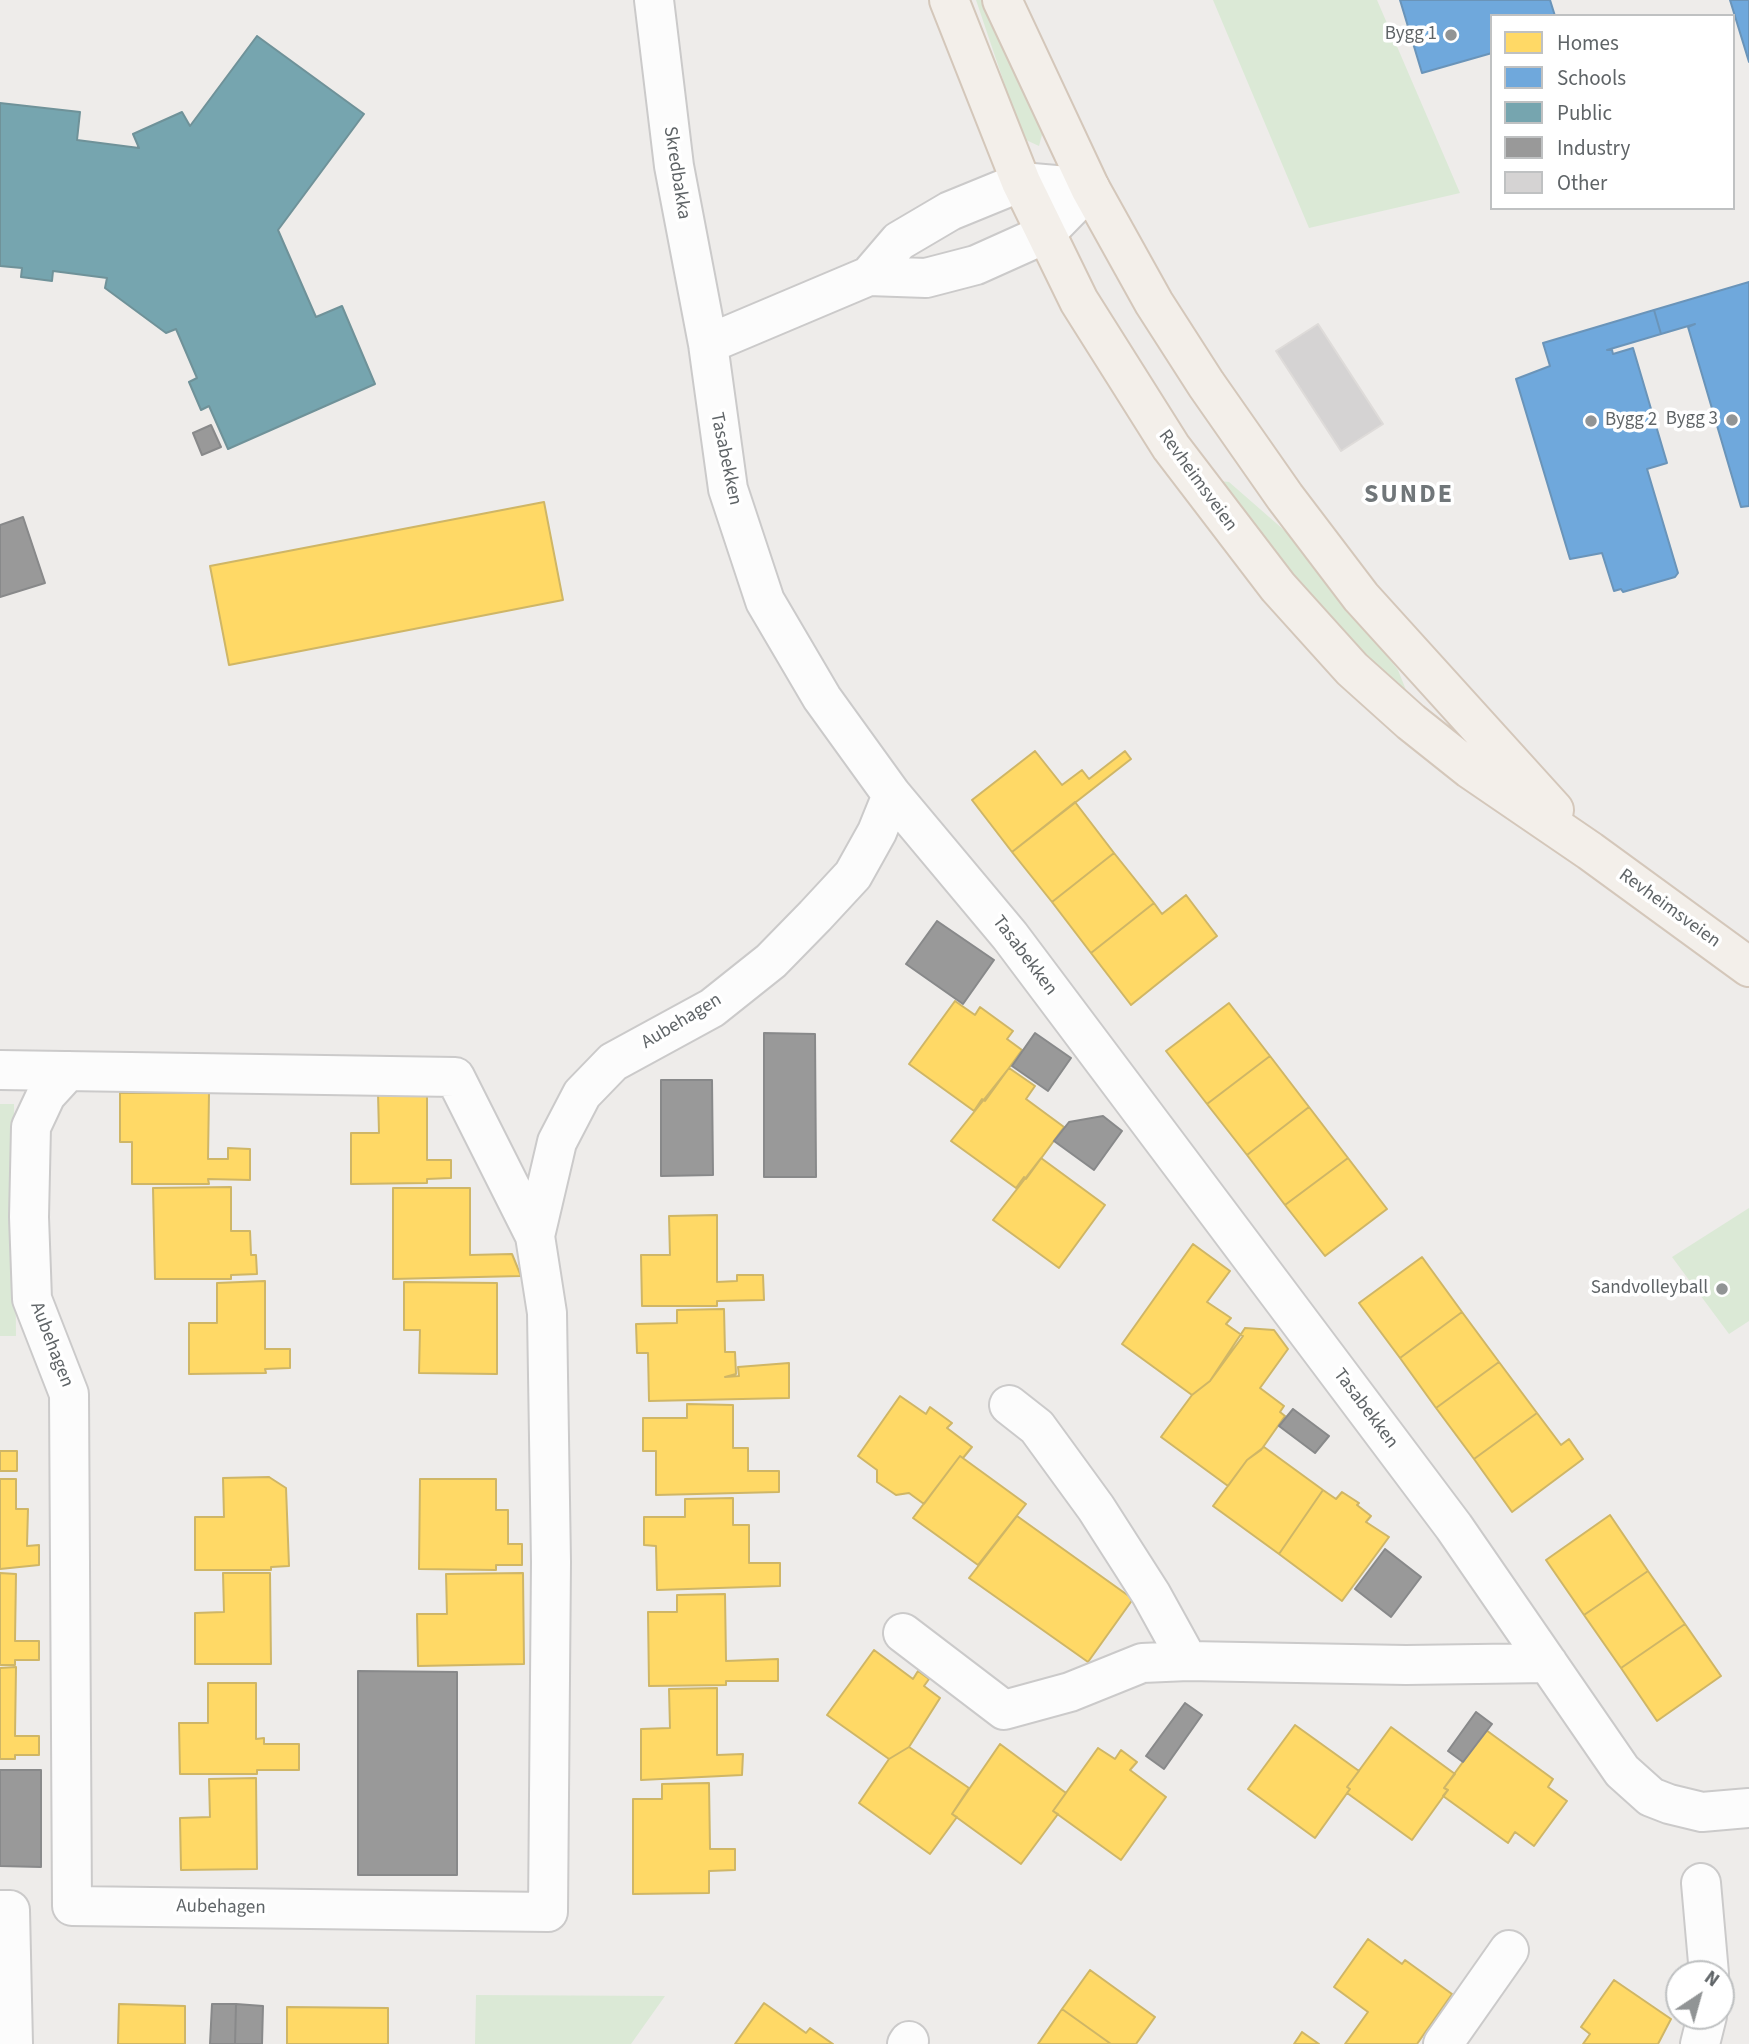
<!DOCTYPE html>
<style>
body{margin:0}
#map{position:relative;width:1749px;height:2044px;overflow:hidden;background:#eeecea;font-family:"Source Sans 3",sans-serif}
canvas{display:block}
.legend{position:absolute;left:1490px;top:14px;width:245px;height:196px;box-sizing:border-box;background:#fff;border:2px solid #bfc1c2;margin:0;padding:9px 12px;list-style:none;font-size:21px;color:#5f6467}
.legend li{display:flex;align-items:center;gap:14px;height:35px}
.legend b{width:35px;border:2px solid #bfc1c2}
.north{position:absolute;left:1665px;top:1960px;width:70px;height:70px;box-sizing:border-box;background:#fff;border:2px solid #bfc1c2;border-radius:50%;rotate:36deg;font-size:19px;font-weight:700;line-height:28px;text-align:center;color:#5f6467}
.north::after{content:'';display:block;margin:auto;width:24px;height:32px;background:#919495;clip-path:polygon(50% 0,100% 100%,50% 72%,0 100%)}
</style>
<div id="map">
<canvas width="1749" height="2044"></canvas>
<ul class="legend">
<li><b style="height:19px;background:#ffd966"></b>Homes</li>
<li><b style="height:19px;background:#6fa8dc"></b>Schools</li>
<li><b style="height:19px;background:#76a5af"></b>Public</li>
<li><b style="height:19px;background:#999"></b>Industry</li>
<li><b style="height:19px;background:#d5d3d3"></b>Other</li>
</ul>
<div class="north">N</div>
</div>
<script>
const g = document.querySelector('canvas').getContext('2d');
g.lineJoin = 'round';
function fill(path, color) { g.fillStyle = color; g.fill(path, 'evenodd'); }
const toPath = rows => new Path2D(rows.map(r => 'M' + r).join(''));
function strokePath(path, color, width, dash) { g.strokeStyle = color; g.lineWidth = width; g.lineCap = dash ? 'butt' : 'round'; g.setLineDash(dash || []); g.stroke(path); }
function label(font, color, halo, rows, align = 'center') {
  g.font = font + ' "Source Sans 3",sans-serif'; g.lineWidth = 7; g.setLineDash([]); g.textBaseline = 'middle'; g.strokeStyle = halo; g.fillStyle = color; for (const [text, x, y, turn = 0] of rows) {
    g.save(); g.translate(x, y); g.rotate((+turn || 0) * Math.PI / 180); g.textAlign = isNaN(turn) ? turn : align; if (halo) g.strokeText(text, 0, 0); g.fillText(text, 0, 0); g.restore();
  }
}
const green = toPath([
 [976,0,992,0,1043,131,1039,146,1026,140,1019,127],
 [1213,0,1377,0,1460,193,1309,228],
 [1220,481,1229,482,1300,544,1398,670,1406,690,1402,691,1391,684,1306,594],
 [0,1104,14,1104,16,1336,0,1336],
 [1749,1208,1749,1321,1729,1334,1672,1257],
 [476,1995,665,1996,631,2044,475,2044]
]);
const homes = toPath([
 [544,502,563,600,229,665,210,566,544,502],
 [1035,751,1062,785,1082,770,1089,779,1125,751,1131,759,1012,852,972,800,1035,751],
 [1075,802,1114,853,1052,902,1012,852,1075,802],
 [1114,853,1154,903,1091,953,1052,902,1114,853],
 [1186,895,1217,936,1131,1005,1091,953,1154,903,1162,914,1186,895],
 [955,1001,975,1015,980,1007,1013,1031,1007,1039,1022,1050,985,1101,982,1099,974,1111,909,1064,955,1001],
 [1229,1003,1270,1056,1207,1104,1166,1051,1229,1003],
 [1270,1056,1309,1107,1247,1155,1207,1104,1270,1056],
 [1009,1068,1035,1086,1026,1099,1064,1127,1026,1179,1024,1177,1016,1188,951,1141,1009,1068],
 [427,1092,427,1160,451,1160,451,1178,427,1179,427,1183,351,1184,351,1133,379,1133,378,1093,427,1092],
 [120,1093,209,1093,208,1159,228,1159,228,1148,250,1149,250,1180,208,1179,209,1184,132,1184,132,1142,120,1142,120,1093],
 [1309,1107,1348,1158,1285,1205,1247,1155,1309,1107],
 [1041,1158,1105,1205,1059,1268,993,1220,1041,1158],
 [1348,1158,1387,1209,1325,1256,1285,1205,1348,1158],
 [231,1187,231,1231,250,1231,251,1255,256,1255,257,1274,231,1275,231,1279,155,1279,153,1188,231,1187],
 [393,1188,470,1188,470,1255,512,1254,521,1276,393,1279,393,1188],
 [717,1215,717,1282,737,1281,737,1275,763,1275,764,1300,717,1301,717,1306,642,1306,641,1255,670,1255,669,1216,717,1215],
 [1193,1244,1230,1271,1207,1302,1231,1318,1226,1324,1243,1336,1210,1381,1192,1395,1122,1344,1193,1244],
 [1422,1257,1462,1312,1400,1358,1359,1303,1422,1257],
 [265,1281,265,1349,290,1349,290,1368,265,1369,266,1373,189,1374,189,1323,217,1323,217,1283,265,1281],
 [404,1282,497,1283,497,1374,419,1373,420,1330,404,1330,404,1282],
 [724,1309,725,1352,735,1352,736,1374,725,1377,739,1376,738,1367,789,1363,789,1398,649,1401,648,1353,637,1353,636,1324,677,1323,677,1310,724,1309],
 [1462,1312,1499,1362,1436,1408,1400,1358,1462,1312],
 [1245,1328,1274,1330,1288,1349,1260,1388,1284,1406,1280,1412,1285,1416,1261,1450,1247,1460,1228,1486,1161,1437,1192,1395,1210,1381,1245,1328],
 [1499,1362,1537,1413,1474,1459,1436,1408,1499,1362],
 [900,1396,926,1414,930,1407,952,1423,947,1428,972,1447,963,1458,960,1456,924,1504,909,1493,896,1495,877,1482,877,1470,858,1456,900,1396],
 [687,1404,733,1405,733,1448,748,1448,748,1471,779,1471,779,1492,656,1495,656,1451,643,1451,643,1418,687,1418,687,1404],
 [1537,1413,1561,1445,1569,1439,1583,1459,1512,1512,1474,1459,1537,1413],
 [1264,1447,1323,1490,1279,1554,1213,1506,1247,1460,1264,1447],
 [0,1451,17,1451,17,1471,0,1471,0,1451],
 [960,1456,1026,1504,978,1565,913,1518,960,1456],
 [269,1477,286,1488,289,1566,271,1567,271,1570,195,1570,195,1517,224,1517,223,1478,269,1477],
 [0,1479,16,1479,16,1509,28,1509,27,1546,39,1545,39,1565,0,1569,0,1479],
 [420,1479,496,1479,496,1510,508,1510,508,1544,522,1544,522,1565,496,1565,496,1570,419,1569,420,1479],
 [1323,1490,1336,1499,1342,1492,1359,1503,1357,1505,1371,1516,1366,1522,1389,1537,1342,1601,1279,1554,1323,1490],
 [733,1498,733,1525,749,1525,749,1563,780,1563,780,1586,657,1590,656,1546,644,1545,644,1517,685,1517,685,1499,733,1498],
 [1610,1515,1648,1571,1584,1615,1546,1560,1610,1515],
 [1017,1516,1133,1599,1088,1662,969,1578,1017,1516],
 [1648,1571,1685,1624,1621,1668,1584,1615,1648,1571],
 [0,1573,16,1574,15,1641,39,1641,39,1660,15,1660,15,1665,0,1665,0,1573],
 [223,1573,270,1573,271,1664,195,1664,195,1613,224,1612,223,1573],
 [523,1573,524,1664,418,1666,417,1614,447,1614,446,1574,523,1573],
 [725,1594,726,1661,778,1659,778,1681,726,1681,726,1685,649,1686,648,1612,677,1612,677,1595,725,1594],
 [1685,1624,1721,1676,1657,1721,1621,1668,1685,1624],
 [874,1650,913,1679,918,1671,929,1679,924,1686,940,1698,909,1747,889,1759,827,1715,874,1650],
 [16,1667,15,1736,39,1736,39,1755,15,1755,15,1759,0,1759,0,1668,16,1667],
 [208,1683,256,1683,256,1739,264,1738,264,1744,299,1744,299,1770,257,1770,257,1774,180,1774,179,1723,208,1723,208,1683],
 [717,1688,717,1755,743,1754,742,1775,641,1780,641,1729,670,1728,669,1689,717,1688],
 [1295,1725,1359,1771,1347,1787,1350,1789,1315,1838,1248,1789,1295,1725],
 [1391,1727,1455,1774,1444,1788,1448,1790,1412,1840,1347,1793,1350,1789,1347,1787,1391,1727],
 [1486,1730,1553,1779,1548,1787,1567,1801,1534,1846,1515,1832,1508,1843,1443,1796,1448,1790,1444,1788,1486,1730],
 [1000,1744,1066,1793,1053,1811,1058,1814,1021,1864,952,1814,1000,1744],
 [909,1747,969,1788,952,1814,957,1817,930,1854,859,1803,889,1759,909,1747],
 [1098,1748,1115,1759,1121,1750,1137,1762,1130,1770,1166,1797,1121,1860,1053,1811,1098,1748],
 [256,1778,257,1869,181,1870,180,1818,210,1817,209,1779,256,1778],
 [709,1783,710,1849,735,1849,735,1870,709,1871,709,1893,633,1894,633,1799,662,1799,662,1784,709,1783],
 [1368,1939,1402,1964,1405,1960,1452,1994,1417,2044,1345,2044,1368,2012,1334,1987,1368,1939],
 [1090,1970,1155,2017,1136,2044,1111,2044,1062,2009,1090,1970],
 [1614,1980,1671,2019,1658,2044,1583,2044,1590,2034,1581,2027,1614,1980],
 [764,2003,806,2033,810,2028,833,2044,735,2044,764,2003],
 [119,2004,185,2006,185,2044,118,2044,119,2004],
 [287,2007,388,2008,388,2044,287,2044,287,2007],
 [1062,2009,1111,2044,1038,2044,1062,2009],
 [1302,2032,1319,2044,1294,2044,1302,2032]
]);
const schools = toPath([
 [1400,0,1550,0,1555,16,1492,16,1492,53,1422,73,1400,0],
 [1730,0,1749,0,1749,62,1730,0],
 [1749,282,1749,506,1741,507,1688,327,1695,324,1661,334,1654,310,1749,282],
 [1654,310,1661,334,1607,350,1612,350,1613,354,1633,348,1667,463,1647,469,1678,573,1675,577,1623,592,1621,589,1614,591,1602,553,1570,559,1516,379,1550,366,1543,343,1654,310]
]);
const public = toPath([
 [257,36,364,114,278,230,316,317,342,306,375,384,228,449,209,406,201,410,189,382,197,378,176,329,166,333,105,288,107,278,53,271,52,281,21,277,22,268,0,266,0,103,80,112,77,140,139,148,133,134,182,112,190,126,257,36]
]);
const industry = toPath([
 [211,425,221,447,202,455,193,433,211,425],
 [23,517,45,583,0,597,0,525,23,517],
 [937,921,994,960,963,1004,906,964,937,921],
 [764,1033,815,1034,816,1177,764,1177,764,1033],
 [1035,1033,1071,1058,1048,1091,1012,1066,1035,1033],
 [661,1080,712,1080,713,1175,661,1176,661,1080],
 [1103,1116,1122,1131,1094,1170,1054,1141,1069,1122,1103,1116],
 [1293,1409,1329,1436,1315,1453,1279,1426,1293,1409],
 [1385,1549,1421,1577,1391,1617,1355,1589,1385,1549],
 [358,1671,457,1672,457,1875,358,1875,358,1671],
 [1185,1703,1202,1715,1164,1769,1146,1756,1185,1703],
 [1476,1712,1492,1724,1463,1762,1448,1751,1476,1712],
 [0,1770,41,1770,41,1867,0,1866,0,1770],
 [212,2004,236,2004,235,2044,210,2044,212,2004],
 [236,2004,263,2006,262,2044,235,2044,236,2004]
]);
const building = toPath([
 [1318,324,1383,424,1341,451,1276,351,1318,324]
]);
const minor = toPath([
 [654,0,674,166,708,344,728,489,765,601,822,698,892,795,1010,936,1454,1527,1622,1771,1651,1797,1669,1804,1702,1812,1749,1808],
 [869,276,899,241,950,211,1021,182,1090,188],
 [708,344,869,276,926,278,976,265,1045,234,1090,188],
 [0,1070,455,1077,535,1236],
 [68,1071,46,1095,31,1127,29,1217,32,1299,69,1394,72,1906,548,1912,551,1562,547,1313,535,1236,557,1142,582,1094,613,1062,712,1008,771,961,815,916,853,875,877,832,892,795],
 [1009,1405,1037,1427,1096,1508,1151,1594,1188,1661,1406,1665,1548,1663],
 [903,1633,1004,1710,1070,1692,1142,1663,1188,1661],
 [1701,1883,1709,1974],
 [0,1910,10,1910,13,2044],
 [907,2044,909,2041],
 [1443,2044,1509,1950],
 [1700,2044,1707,2016]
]);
const major = toPath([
 [949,0,1021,182,1079,301,1171,447,1278,587,1352,669,1411,722,1470,769,1590,851,1749,967],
 [1002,0,1090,188,1154,303,1206,384,1285,497,1361,597,1554,810]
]);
const markers = [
 [1451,35,7,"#919495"],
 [1732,420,7,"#919495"],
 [1591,421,7,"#919495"],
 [1722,1289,7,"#919495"]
];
const poiNames = [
 ["Bygg 1",1437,35],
 ["Bygg 3",1718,420],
 ["Bygg 2",1605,421,"left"],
 ["Sandvolleyball",1708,1289]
];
const streetNames = [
 ["Skredbakka",676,173,81],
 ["Tasabekken",725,459,78],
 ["Revheimsveien",1197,481,54],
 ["Revheimsveien",1669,909,36],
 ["Tasabekken",1024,956,53],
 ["Aubehagen",682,1022,-31],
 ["Aubehagen",51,1345,69],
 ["Tasabekken",1365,1409,53],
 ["Aubehagen",221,1908,1]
];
const districtNames = [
 ["SUNDE",1409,496]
];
fill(green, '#dbe9d6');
fill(homes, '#ffd966');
strokePath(homes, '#cfb666', 2);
fill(schools, '#6fa8dc');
strokePath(schools, '#6a94b9', 2);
fill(public, '#76a5af');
strokePath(public, '#6f9299', 2);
fill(industry, '#999');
strokePath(industry, '#88898a', 2);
fill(building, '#d5d3d3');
strokePath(building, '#dedbd9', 2);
strokePath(minor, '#cbcaca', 42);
strokePath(major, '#d4c7ba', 42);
strokePath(minor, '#fcfcfc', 38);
strokePath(major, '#f3efea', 38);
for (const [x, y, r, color] of markers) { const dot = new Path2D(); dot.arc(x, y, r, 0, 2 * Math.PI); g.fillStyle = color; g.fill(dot); strokePath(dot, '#fff', 2.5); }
label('19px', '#5f6467', '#fff', poiNames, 'right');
label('19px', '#5f6467', '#fff', streetNames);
g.letterSpacing = '2px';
label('bold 26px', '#707679', '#fff', districtNames);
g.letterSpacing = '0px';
</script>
